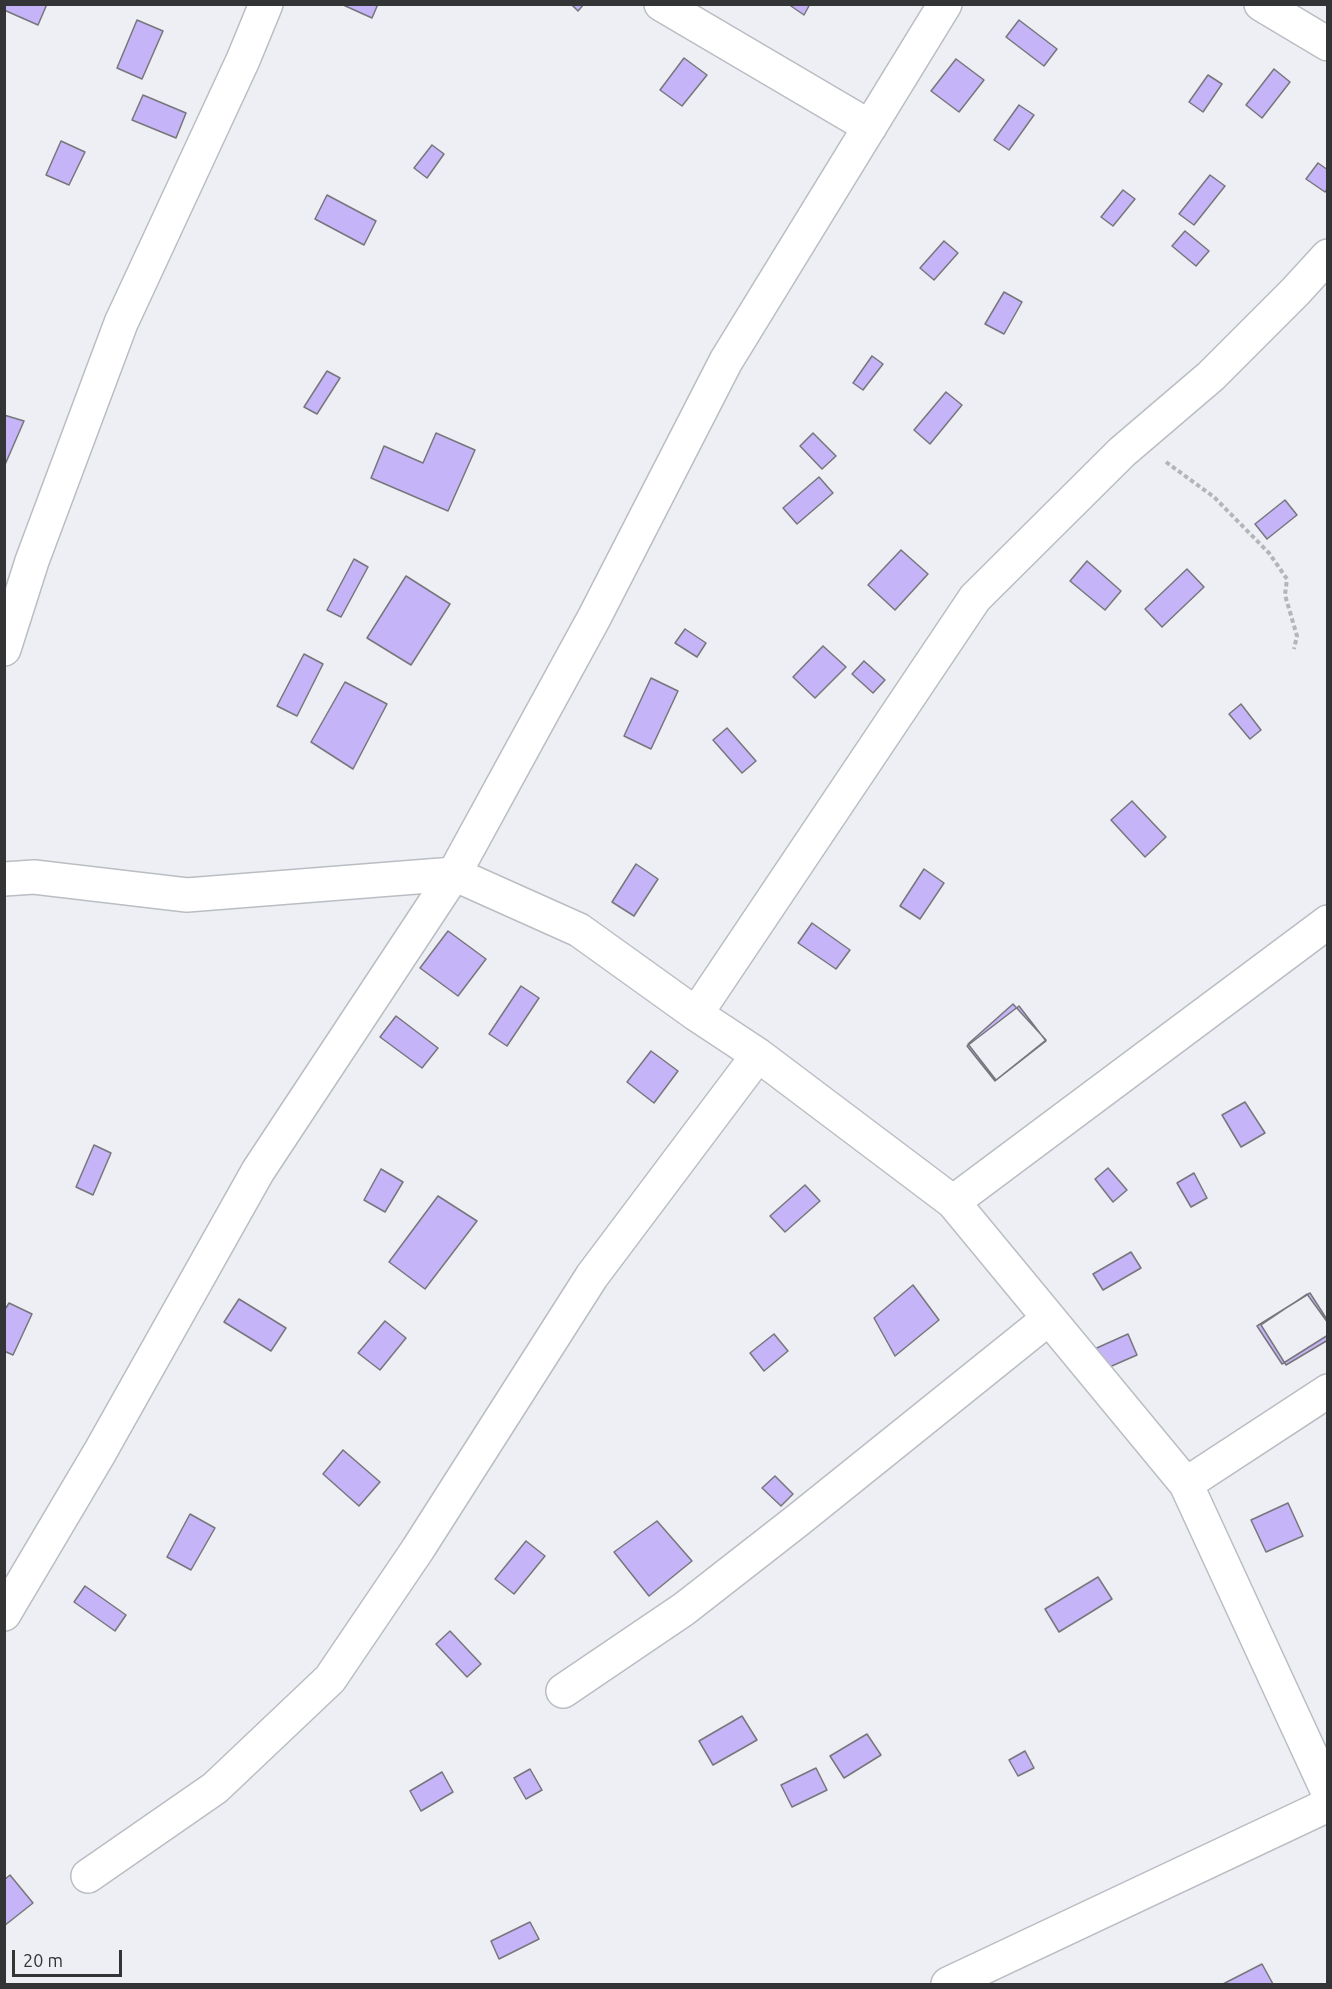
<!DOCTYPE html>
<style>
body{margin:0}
#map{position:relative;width:1332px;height:1989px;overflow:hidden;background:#edeff4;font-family:Ubuntu,sans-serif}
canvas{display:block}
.frame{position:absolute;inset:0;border:6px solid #333436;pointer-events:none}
.scale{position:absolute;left:12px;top:1950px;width:110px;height:27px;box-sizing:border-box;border:3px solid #333436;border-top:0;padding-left:8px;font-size:18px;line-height:21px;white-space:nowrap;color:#333436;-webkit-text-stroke:4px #edeff4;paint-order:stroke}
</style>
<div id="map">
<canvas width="1332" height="1989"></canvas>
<div class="frame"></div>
<div class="scale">20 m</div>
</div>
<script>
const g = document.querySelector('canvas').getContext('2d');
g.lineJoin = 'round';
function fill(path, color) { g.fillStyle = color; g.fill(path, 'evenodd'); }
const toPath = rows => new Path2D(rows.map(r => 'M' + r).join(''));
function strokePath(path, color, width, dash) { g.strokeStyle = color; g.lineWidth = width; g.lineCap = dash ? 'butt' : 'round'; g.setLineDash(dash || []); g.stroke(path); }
const building = toPath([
 [4,4,47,4,38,25,4,10,4,4],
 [341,4,378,4,372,18,341,4],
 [571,4,584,4,578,11,571,4],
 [788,4,810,4,804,15,788,4],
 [137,20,163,31,142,79,117,68,137,20],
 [1019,20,1057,49,1044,66,1006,37,1019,20],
 [684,58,707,75,682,106,660,90,684,58],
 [956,59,984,80,959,112,931,91,956,59],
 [1274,69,1290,82,1262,118,1246,105,1274,69],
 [1208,75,1222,84,1203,112,1189,102,1208,75],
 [143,95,186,113,176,138,132,120,143,95],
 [1019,105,1034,115,1009,150,994,140,1019,105],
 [61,141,85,152,69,185,46,175,61,141],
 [432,145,444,154,427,178,414,168,432,145],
 [1318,163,1328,170,1328,188,1325,192,1306,179,1318,163],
 [1210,175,1225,186,1194,225,1179,214,1210,175],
 [1123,190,1135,199,1113,226,1101,217,1123,190],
 [327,195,376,221,364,245,315,219,327,195],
 [1185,231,1209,251,1196,266,1172,246,1185,231],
 [944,241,958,253,934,280,920,268,944,241],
 [1004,292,1022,302,1004,334,985,324,1004,292],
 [872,356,883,364,863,390,853,383,872,356],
 [327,371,340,378,317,414,304,407,327,371],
 [946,392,962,405,930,444,914,430,946,392],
 [4,415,24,421,4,467,4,415],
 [436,433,475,450,448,511,371,478,384,446,423,463,436,433],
 [813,433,836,456,822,469,800,446,813,433],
 [819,477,833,493,797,524,783,508,819,477],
 [1285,500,1297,515,1267,539,1255,524,1285,500],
 [901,550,928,574,895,610,868,585,901,550],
 [354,559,368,567,341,617,327,610,354,559],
 [1087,561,1121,591,1105,610,1070,581,1087,561],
 [1187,569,1204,587,1162,627,1145,609,1187,569],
 [406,576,450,604,411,665,367,638,406,576],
 [685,629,706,643,697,657,675,643,685,629],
 [823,646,846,667,815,698,793,677,823,646],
 [304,654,323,664,297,716,277,706,304,654],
 [864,661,885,680,873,693,852,674,864,661],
 [651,678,678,691,651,749,624,736,651,678],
 [345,682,387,704,353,769,311,742,345,682],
 [1241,704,1261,730,1250,739,1229,714,1241,704],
 [727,728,756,761,742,773,713,740,727,728],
 [1132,801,1166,837,1145,857,1111,820,1132,801],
 [636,864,658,879,634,916,612,902,636,864],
 [924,869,944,883,920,919,900,906,924,869],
 [812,923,850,950,836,969,798,943,812,923],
 [448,931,486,959,458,996,420,968,448,931],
 [521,986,539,998,507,1046,489,1034,521,986],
 [1013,1004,1046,1040,996,1080,968,1044,1013,1004],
 [1019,1006,1046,1041,995,1081,967,1046,1019,1006],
 [396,1016,438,1048,422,1068,380,1037,396,1016],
 [651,1051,678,1071,654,1103,627,1082,651,1051],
 [1245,1102,1265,1133,1241,1147,1222,1115,1245,1102],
 [94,1145,111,1153,93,1195,76,1187,94,1145],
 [1108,1168,1127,1190,1113,1202,1095,1179,1108,1168],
 [381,1169,403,1182,385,1212,364,1200,381,1169],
 [1194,1173,1207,1198,1191,1207,1177,1183,1194,1173],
 [805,1185,820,1201,785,1232,770,1216,805,1185],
 [438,1196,477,1221,425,1289,389,1262,438,1196],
 [1131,1252,1141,1268,1103,1290,1093,1274,1131,1252],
 [913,1285,939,1320,895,1356,874,1318,913,1285],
 [1310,1293,1328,1321,1328,1335,1282,1364,1257,1326,1310,1293],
 [1307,1294,1328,1323,1328,1340,1286,1365,1261,1325,1307,1294],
 [239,1299,286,1328,271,1351,224,1322,239,1299],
 [9,1303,32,1314,13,1355,4,1351,4,1311,9,1303],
 [385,1321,406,1338,380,1370,358,1353,385,1321],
 [774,1334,788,1351,764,1371,750,1353,774,1334],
 [1128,1334,1137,1355,1098,1372,1090,1351,1128,1334],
 [343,1450,380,1482,359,1506,323,1474,343,1450],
 [775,1476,793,1494,781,1506,762,1488,775,1476],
 [1288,1503,1303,1536,1266,1552,1251,1520,1288,1503],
 [190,1514,215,1528,191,1570,167,1557,190,1514],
 [657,1521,692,1561,649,1596,614,1552,657,1521],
 [526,1541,545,1556,514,1594,495,1579,526,1541],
 [1098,1577,1112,1599,1059,1632,1045,1609,1098,1577],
 [85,1586,126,1615,115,1631,74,1602,85,1586],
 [450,1631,481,1664,467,1677,436,1644,450,1631],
 [742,1716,757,1740,713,1765,699,1741,742,1716],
 [867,1734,881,1755,844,1778,830,1756,867,1734],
 [1025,1751,1034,1768,1018,1776,1009,1760,1025,1751],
 [816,1768,827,1790,792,1807,781,1785,816,1768],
 [530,1769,542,1790,526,1799,514,1778,530,1769],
 [442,1772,453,1792,421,1811,410,1791,442,1772],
 [10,1875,33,1903,4,1926,4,1880,10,1875],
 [530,1922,539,1939,499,1959,491,1941,530,1922],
 [1262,1964,1273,1984,1223,1984,1262,1964]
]);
const path = toPath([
 [1166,462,1214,497,1269,553,1287,579,1285,595,1297,636,1294,649]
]);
const minor = toPath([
 [661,4,870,127],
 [1261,4,1328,44],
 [4,649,32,561,121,323,243,60,266,4],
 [4,879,34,877,187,895,454,874,579,930,696,1014,758,1055,953,1202,1186,1484,1328,1792],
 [696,1014,975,598,1122,452,1211,376,1295,292,1328,256],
 [953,1202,1328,922],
 [1186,1484,1328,1391],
 [4,1614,100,1452,258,1171,454,874,594,618,726,361,945,4],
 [563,1691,684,1609,798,1520,1048,1319],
 [88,1876,215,1788,330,1679,418,1549,592,1276,758,1055],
 [948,1984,1328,1805]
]);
fill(building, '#c5b4f8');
strokePath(building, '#77767a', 1.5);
strokePath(minor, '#babdc2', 36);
strokePath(path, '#b3b5b9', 4, [4.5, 3]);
strokePath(minor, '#fff', 33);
</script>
